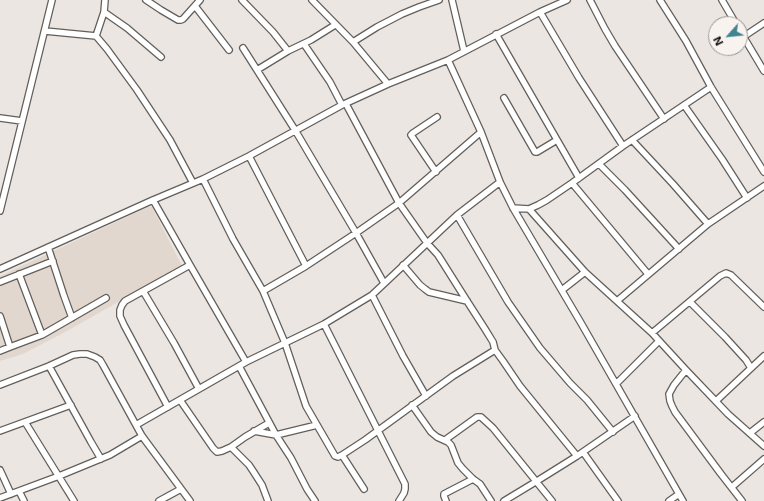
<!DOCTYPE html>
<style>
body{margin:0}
#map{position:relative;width:764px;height:501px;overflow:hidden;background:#ebe6e2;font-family:Inter,sans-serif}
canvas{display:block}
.north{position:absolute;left:708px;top:16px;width:40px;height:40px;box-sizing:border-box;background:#f8f3ef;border:1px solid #9b9895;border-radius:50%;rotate:243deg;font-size:11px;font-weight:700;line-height:16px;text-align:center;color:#100f0e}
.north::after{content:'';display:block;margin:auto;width:14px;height:18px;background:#408493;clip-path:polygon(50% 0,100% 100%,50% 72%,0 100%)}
</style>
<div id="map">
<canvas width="764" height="501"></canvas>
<div class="north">N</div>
</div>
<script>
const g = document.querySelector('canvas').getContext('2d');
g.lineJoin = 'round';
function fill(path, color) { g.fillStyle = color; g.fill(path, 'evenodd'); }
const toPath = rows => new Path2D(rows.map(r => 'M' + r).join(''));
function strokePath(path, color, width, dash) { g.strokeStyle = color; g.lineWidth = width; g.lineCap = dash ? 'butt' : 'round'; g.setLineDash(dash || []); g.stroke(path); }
const built = toPath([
 [148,207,152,207,182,266,67,331,23,354,0,361,0,276]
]);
const minor = toPath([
 [105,0,104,12,96,36,107,49,137,90,170,140,193,183],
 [146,0,161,10,178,20,181,20,183,19,200,0],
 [242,0,273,32,288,51,311,40,335,25],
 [312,0,353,42,388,84],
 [452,0,464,51],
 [590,0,605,29,615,46,664,119],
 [660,0,686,41,711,87,764,172],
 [722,0,736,24],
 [195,6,229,50],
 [104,12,127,28,161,57],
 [540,12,579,78,623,146],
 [45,31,96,36],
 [740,31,764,71],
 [496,34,579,178],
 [743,37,764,23],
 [353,42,377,27,402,14,419,7,439,0],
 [304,44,330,82,342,105],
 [243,48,295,130,356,233,384,283],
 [448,60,481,132,500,182,513,208,581,323,683,501],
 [257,70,288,51],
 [504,98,535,152,537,152,557,140],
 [346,104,399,203,427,243,438,255,467,301,485,329,493,342,495,350,503,361,520,386,577,456],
 [684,105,722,159,747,198],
 [0,118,22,121],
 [632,140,673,184,708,224],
 [249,156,306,266],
 [599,164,625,190,679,249],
 [436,172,411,135,413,133,437,117],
 [203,179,233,239,263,291,285,343,306,406,317,425,335,456,338,457,342,455],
 [572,183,648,274],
 [153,200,190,265,246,362],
 [513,208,529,209,538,205,547,200,572,183,623,146,711,87],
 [529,209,585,272,652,333,686,370,728,414,764,446],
 [0,211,52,0],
 [457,215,508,302,540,348,570,383,587,400,613,432],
 [48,247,64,296,72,318],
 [403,265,420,285,425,289,429,292,467,301],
 [0,269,153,200,203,179,249,156,342,105,388,84,448,60,540,12,567,0],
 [19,274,42,335],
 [0,282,53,261],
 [562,290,585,272],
 [143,291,174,343,199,389],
 [263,291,306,266,356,233,399,203,481,132],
 [372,295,403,356,426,396],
 [617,301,708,224,764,186],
 [690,302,725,337,746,360,751,368],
 [0,316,10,347],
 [324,324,405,484,405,489,404,493,399,501],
 [652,333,720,276,726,273,731,275,764,307],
 [0,351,10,347,42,335,106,298],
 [49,366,91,442,101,459],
 [239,366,276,435,291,458,307,489,315,501],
 [686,370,674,385,669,394,670,401,672,406,675,412,721,474,742,501],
 [616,384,659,341],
 [0,385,49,366,73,355,80,354,87,354,95,357,100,360,103,365,142,436,190,501],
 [180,400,213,448,217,452,222,451,231,447,249,465,253,471,262,485,268,501],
 [716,401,764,356],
 [412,405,431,432,437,437,448,442,451,445,458,463,463,469,473,479,480,484,491,501],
 [168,407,124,325,120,316,120,310,122,305,125,301,190,265],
 [25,422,74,501],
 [136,425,246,362,324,324,372,295,457,215,500,182],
 [0,431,71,405],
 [254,431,276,435,317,425],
 [750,433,764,422],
 [445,440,477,417,481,417,493,428,552,501],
 [231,447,245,437,269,423],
 [583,452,618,501],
 [0,470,11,494],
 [732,487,764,459],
 [364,489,342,455,365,440,453,376,495,350],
 [19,491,24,501],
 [0,498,59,476,110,455,142,436],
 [159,501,181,489],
 [446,501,444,496,444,494,473,479],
 [504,501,537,481,577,456,635,416],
 [669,501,679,494]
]);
fill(built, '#e2d7ce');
strokePath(minor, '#625e5a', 8);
strokePath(minor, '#fff', 5.5);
</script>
